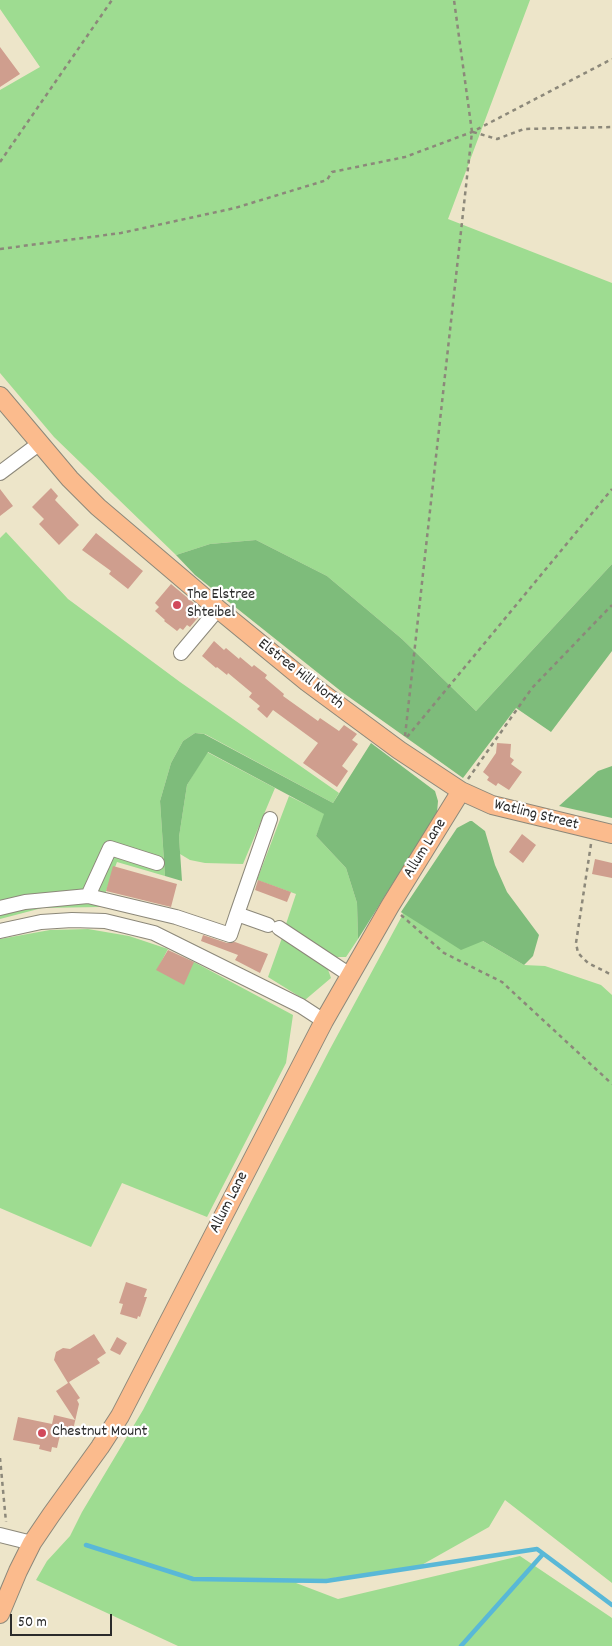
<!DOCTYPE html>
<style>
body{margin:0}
#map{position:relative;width:612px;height:1646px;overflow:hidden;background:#ede5c9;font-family:Dekko,sans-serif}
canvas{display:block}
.scale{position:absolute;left:10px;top:1614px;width:102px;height:22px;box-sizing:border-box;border:2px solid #2b2b2b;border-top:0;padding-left:6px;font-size:15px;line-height:18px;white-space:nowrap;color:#2b2b2b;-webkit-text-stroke:4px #fff;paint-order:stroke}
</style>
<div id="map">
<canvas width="612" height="1646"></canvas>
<div class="scale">50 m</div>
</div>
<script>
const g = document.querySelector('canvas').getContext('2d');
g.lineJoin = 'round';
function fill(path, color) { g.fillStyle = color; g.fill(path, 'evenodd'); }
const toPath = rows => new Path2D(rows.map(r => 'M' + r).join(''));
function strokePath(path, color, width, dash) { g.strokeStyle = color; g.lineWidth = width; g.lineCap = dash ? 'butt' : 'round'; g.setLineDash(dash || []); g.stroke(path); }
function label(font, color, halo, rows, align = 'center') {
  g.font = font + ' Dekko,sans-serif'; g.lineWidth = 4.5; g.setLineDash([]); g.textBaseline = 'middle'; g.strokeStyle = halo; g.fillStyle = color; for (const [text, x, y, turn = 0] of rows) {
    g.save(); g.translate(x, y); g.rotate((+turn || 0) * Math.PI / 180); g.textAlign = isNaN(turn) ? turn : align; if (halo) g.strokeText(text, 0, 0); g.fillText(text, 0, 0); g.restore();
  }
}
const green = toPath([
 [0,0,530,0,448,219,612,283,612,564,476,711,402,639,327,576,256,540,210,544,176,555,54,437,0,373,0,90,40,67,0,9],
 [6,532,68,599,180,682,339,793,333,803,205,734,195,733,183,741,171,763,160,801,165,876,117,862,100,907,42,908,0,919,0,538],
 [207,752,275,788,243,864,205,863,190,860,180,854,179,837,187,785],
 [289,796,325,814,316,836,346,868,357,903,358,939,346,957,330,957,285,927,296,894,257,880],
 [401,912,464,930,524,965,545,966,601,985,612,995,612,1583,505,1500,489,1527,418,1567,296,1583,338,1599,520,1556,612,1618,612,1646,178,1646,36,1580,47,1561,70,1536,82,1512,143,1410,330,1049,403,914],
 [88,929,129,936,168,949,157,970,194,962,293,1015,286,1063,207,1217,122,1183,91,1247,0,1208,0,939,50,930],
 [283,935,326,964,331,978,305,1000,268,977]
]);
const forest = toPath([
 [256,540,327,576,402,639,476,711,612,564,612,651,551,732,516,708,463,778,342,692,195,575,176,555,210,544],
 [195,733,204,734,333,803,371,743,435,791,438,801,437,813,358,939,357,903,346,868,316,836,324,814,208,752,187,785,179,837,182,881,165,876,160,801,171,763,183,741],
 [612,766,612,818,559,806,598,771],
 [470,821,472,821,485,831,495,865,507,892,539,935,533,956,524,965,483,941,461,950,401,912,457,828]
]);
const stream = toPath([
 [86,1545,193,1579,326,1581,537,1549,612,1605],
 [461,1646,543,1554]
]);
const building = toPath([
 [0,47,20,74,0,87],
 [51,488,58,496,55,500,79,525,59,545,39,524,44,519,32,507],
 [0,489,13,506,0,516],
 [96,533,143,571,128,589,109,574,111,571,82,550],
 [171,584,201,609,199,611,201,614,190,627,187,625,183,630,180,628,177,631,164,621,165,620,155,611,159,607,155,603],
 [214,641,224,650,226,648,239,659,240,657,252,667,254,665,267,675,265,678,284,694,283,696,318,721,320,718,339,731,344,725,357,734,352,740,358,744,342,766,348,771,337,787,303,763,318,743,273,710,267,718,257,709,260,706,249,697,252,693,228,673,227,675,217,667,216,668,202,656],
 [497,743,511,744,510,757,514,760,511,764,522,772,509,790,498,783,496,786,487,780,489,777,483,772,496,753],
 [522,834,536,845,523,863,509,852],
 [595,859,612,863,612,878,592,874],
 [113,866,177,884,171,907,106,891],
 [258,880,291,892,287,902,255,890],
 [203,935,227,943,235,942,268,954,260,973,235,960,238,955,201,941],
 [168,950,194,962,184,985,156,970],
 [126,1282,147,1289,144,1297,147,1297,140,1317,138,1316,137,1319,120,1314,123,1304,119,1303],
 [94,1334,106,1353,97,1359,100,1363,69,1382,80,1398,77,1400,79,1404,73,1430,70,1430,68,1437,60,1435,57,1448,52,1447,51,1452,39,1449,40,1445,13,1440,18,1417,52,1424,54,1415,75,1420,56,1391,68,1383,54,1360,56,1352,63,1348,70,1349],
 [117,1337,127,1343,120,1355,110,1350]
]);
const path = toPath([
 [473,132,497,139,524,129,612,127],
 [0,162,112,0],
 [0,249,121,233,235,208,327,180,332,172,405,157,472,132,612,59],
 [405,736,472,132,454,0],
 [407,737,612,489],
 [468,779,532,688,612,605],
 [591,844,576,943,578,953,588,963,612,975],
 [401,915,444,953,502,982,612,1084],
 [0,1458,6,1522]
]);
const minor = toPath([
 [0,473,40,443],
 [181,653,218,609],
 [88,896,110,848,157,863],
 [0,908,25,902,88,896,176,917,230,935,237,914],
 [268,925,237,914,270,819],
 [279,928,350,975],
 [0,931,41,922,72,920,105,921,154,933,301,1006,324,1021],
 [0,1535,32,1543]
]);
const major = toPath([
 [0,396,70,479,98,507,218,609,307,682,399,750,461,791,492,805,612,834],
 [0,1614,18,1571,32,1543,51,1515,100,1447,120,1416,324,1021,390,906,461,791]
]);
const markers = [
 [177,605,5,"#d1495b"],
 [42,1433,5,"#d1495b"]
];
const poiNames = [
 ["The Elstree",187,596],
 ["Shteibel",187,614],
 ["Chestnut Mount",52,1433]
];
const streetNames = [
 ["Elstree Hill North",300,675,38],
 ["Watling Street",536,816,14],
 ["Allum Lane",426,849,-58],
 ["Allum Lane",230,1203,-63]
];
fill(green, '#9edc91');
fill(forest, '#7ebc7b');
strokePath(stream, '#59b8d7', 4.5);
fill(building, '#cf9e8e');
strokePath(minor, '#8c887a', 16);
strokePath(major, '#8c887a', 20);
strokePath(path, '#8c887a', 2.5, [4, 4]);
strokePath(minor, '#fff', 14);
strokePath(major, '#fbbb8d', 18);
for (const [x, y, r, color] of markers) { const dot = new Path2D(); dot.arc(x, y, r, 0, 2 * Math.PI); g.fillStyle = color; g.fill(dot); strokePath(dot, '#fff', 2); }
label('16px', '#2b2b2b', '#fff', poiNames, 'left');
label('16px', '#2b2b2b', '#fff', streetNames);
</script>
